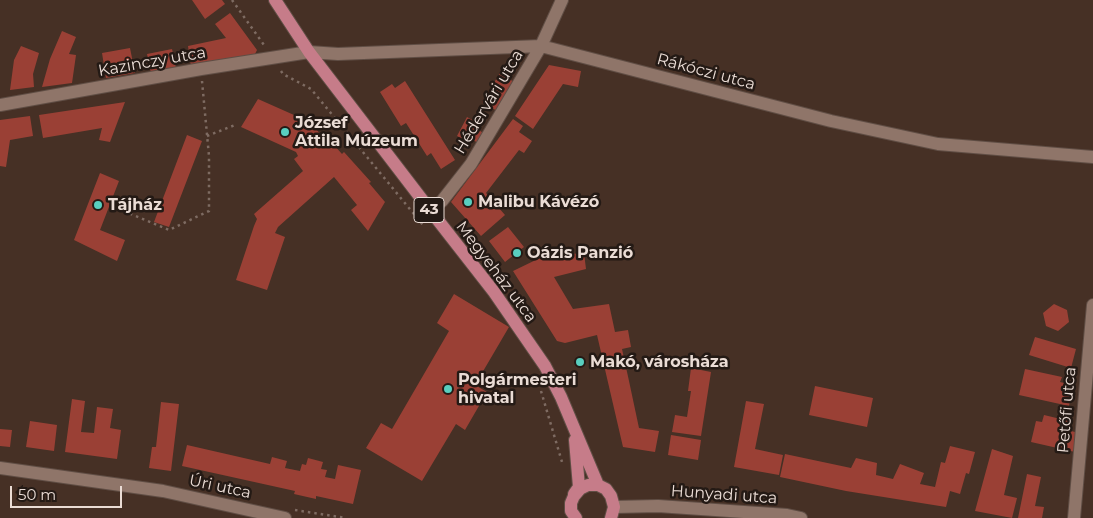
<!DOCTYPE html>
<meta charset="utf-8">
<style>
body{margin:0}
#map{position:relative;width:1093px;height:518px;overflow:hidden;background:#463025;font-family:Montserrat,sans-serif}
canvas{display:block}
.scale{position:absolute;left:10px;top:486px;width:112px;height:22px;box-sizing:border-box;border:2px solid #eadcd5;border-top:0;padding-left:6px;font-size:15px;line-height:18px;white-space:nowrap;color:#eadcd5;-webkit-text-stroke:4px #241a15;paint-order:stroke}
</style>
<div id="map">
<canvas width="1093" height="518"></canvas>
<div class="scale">50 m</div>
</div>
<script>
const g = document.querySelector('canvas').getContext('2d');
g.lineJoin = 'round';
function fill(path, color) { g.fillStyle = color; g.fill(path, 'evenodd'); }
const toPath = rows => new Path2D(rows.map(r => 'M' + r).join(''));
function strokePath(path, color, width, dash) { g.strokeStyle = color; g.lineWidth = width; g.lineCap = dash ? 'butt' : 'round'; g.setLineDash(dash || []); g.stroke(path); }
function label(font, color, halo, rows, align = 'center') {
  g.font = font + ' Montserrat,sans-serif'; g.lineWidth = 5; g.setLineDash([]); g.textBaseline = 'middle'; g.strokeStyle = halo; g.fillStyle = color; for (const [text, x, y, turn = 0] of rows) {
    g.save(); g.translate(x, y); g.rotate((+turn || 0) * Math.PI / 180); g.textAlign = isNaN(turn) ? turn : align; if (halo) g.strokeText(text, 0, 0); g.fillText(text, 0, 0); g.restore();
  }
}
const building = toPath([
 [192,0,222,0,225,4,205,19],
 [230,13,257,50,255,54,191,66,188,46,226,38,215,24],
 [62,31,76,37,69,54,76,55,72,83,42,87,50,59],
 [21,46,39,53,33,74,34,87,10,90,14,60],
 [130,48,135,73,106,78,102,53],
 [172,49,176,68,151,73,147,54],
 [549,65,581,71,578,87,563,84,533,129,515,116],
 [500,73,514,82,497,111,482,102],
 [405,81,455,160,441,169,431,153,427,156,406,123,401,126,380,92,392,84,395,88],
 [258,99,312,123,322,137,325,135,342,154,344,152,371,182,369,183,385,202,368,231,351,210,357,205,334,177,278,227,275,233,285,237,267,290,236,280,254,226,257,219,254,214,303,171,294,159,298,156,296,152,241,127],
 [125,102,110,142,99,140,102,128,43,138,39,115],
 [30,116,33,136,10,140,6,167,0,166,0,120],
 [467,117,481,125,478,130,484,133,478,143,473,140,471,143,457,136],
 [513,119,523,126,519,132,532,141,524,153,519,150,486,193,505,215,481,236,451,202],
 [187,135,202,141,169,227,154,222],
 [100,173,119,181,100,230,125,240,117,261,74,240],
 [508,227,524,247,505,262,489,241],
 [584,253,586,269,554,277,573,309,609,304,615,332,628,330,631,347,622,349,629,381,639,428,659,431,655,452,623,447,597,335,565,343,557,341,513,271,544,256],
 [454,294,509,327,475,385,487,392,465,430,456,424,422,481,366,448,381,423,392,429,449,331,437,323],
 [1054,304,1067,310,1069,322,1058,331,1046,326,1043,313],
 [1035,337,1076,349,1071,368,1029,355],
 [691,368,711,372,701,436,672,432,675,415,687,417,691,391,688,391],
 [1025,369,1062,377,1060,382,1073,385,1069,406,1019,395],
 [815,386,873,398,867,427,809,415],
 [72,399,85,401,81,432,94,433,97,407,113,409,110,428,121,430,117,459,65,452],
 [746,401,764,404,755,449,783,455,779,475,734,467],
 [161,402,179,404,171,471,149,468,152,447,156,447],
 [1044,415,1069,421,1067,430,1079,433,1075,452,1031,442,1036,421,1042,422],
 [30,421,57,425,54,451,26,447],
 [0,429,12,430,10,447,0,446],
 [671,435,701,440,698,460,668,455],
 [187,445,270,464,272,457,287,461,285,468,300,471,302,464,306,465,308,458,323,462,321,469,327,470,325,477,335,479,338,465,361,470,353,504,316,496,316,499,294,494,295,491,182,466],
 [950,446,975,452,969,474,966,473,960,494,950,491,946,507,846,491,780,477,785,454,851,468,856,458,877,463,876,475,893,479,900,464,924,473,920,484,935,487,941,462,945,463],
 [992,449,1013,456,1004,495,1017,498,1012,518,975,511],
 [1027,474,1041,477,1035,506,1044,507,1042,518,1018,518]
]);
const path = toPath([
 [232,0,264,45],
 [281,71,283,74,311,89,423,225],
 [207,136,235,125],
 [112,206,169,230,209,211,209,156,202,81],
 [541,391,562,462],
 [295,510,346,518]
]);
const minor = toPath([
 [0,105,201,69,309,52,338,54,541,46,831,121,938,144,1093,157],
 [430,210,442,201,471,164,541,46,562,0],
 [614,507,658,506,787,515,801,518],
 [1074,518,1093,305]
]);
const secondary = toPath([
 [0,468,163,491,285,518]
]);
const primary = toPath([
 [275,0,309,52,430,210,494,292,545,366,561,397,598,485],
 [574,494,579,487,575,440],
 [576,518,571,511,571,503,574,496,580,489,588,485,598,485,606,489,611,496,614,507,611,518]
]);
const markers = [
 [285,132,5,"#59cebf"],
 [468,202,5,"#59cebf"],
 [98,205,5,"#59cebf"],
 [517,253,5,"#59cebf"],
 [580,362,5,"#59cebf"],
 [448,389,5,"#59cebf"]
];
const shields = [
 [429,210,30]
];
const shieldNames = [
 ["43",429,210]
];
const streetNames = [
 ["Kazinczy utca",152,62,-10],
 ["Rákóczi utca",706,72,15],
 ["Hédervári utca",489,102,-59],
 ["Megyeház utca",496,272,53],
 ["Petőfi utca",1067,410,-85],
 ["Úri utca",220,487,12],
 ["Hunyadi utca",724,495,4]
];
const poiNames = [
 ["József",295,123],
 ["Attila Múzeum",295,141],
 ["Malibu Kávézó",478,202],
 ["Tájház",108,205],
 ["Oázis Panzió",527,253],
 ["Makó, városháza",590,362],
 ["Polgármesteri",458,380],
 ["hivatal",458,398]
];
fill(building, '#9a4035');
strokePath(minor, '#604e45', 14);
strokePath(secondary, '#604e45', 14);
strokePath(primary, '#604e45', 14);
strokePath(path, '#7e6b62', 2.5, [2.5, 4]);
strokePath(minor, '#8f7569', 12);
strokePath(secondary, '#8f7569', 12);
strokePath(primary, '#c67c89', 12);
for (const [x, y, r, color] of markers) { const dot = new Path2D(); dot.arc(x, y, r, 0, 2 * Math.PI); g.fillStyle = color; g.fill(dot); strokePath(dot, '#241a15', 2); }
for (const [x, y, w] of shields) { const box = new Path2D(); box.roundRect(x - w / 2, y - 12.5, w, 25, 4); g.fillStyle = '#241a15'; g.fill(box); strokePath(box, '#eadcd5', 1); }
label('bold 15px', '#eadcd5', null, shieldNames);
label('16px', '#eadcd5', '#241a15', streetNames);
label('bold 16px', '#eadcd5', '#241a15', poiNames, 'left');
</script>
